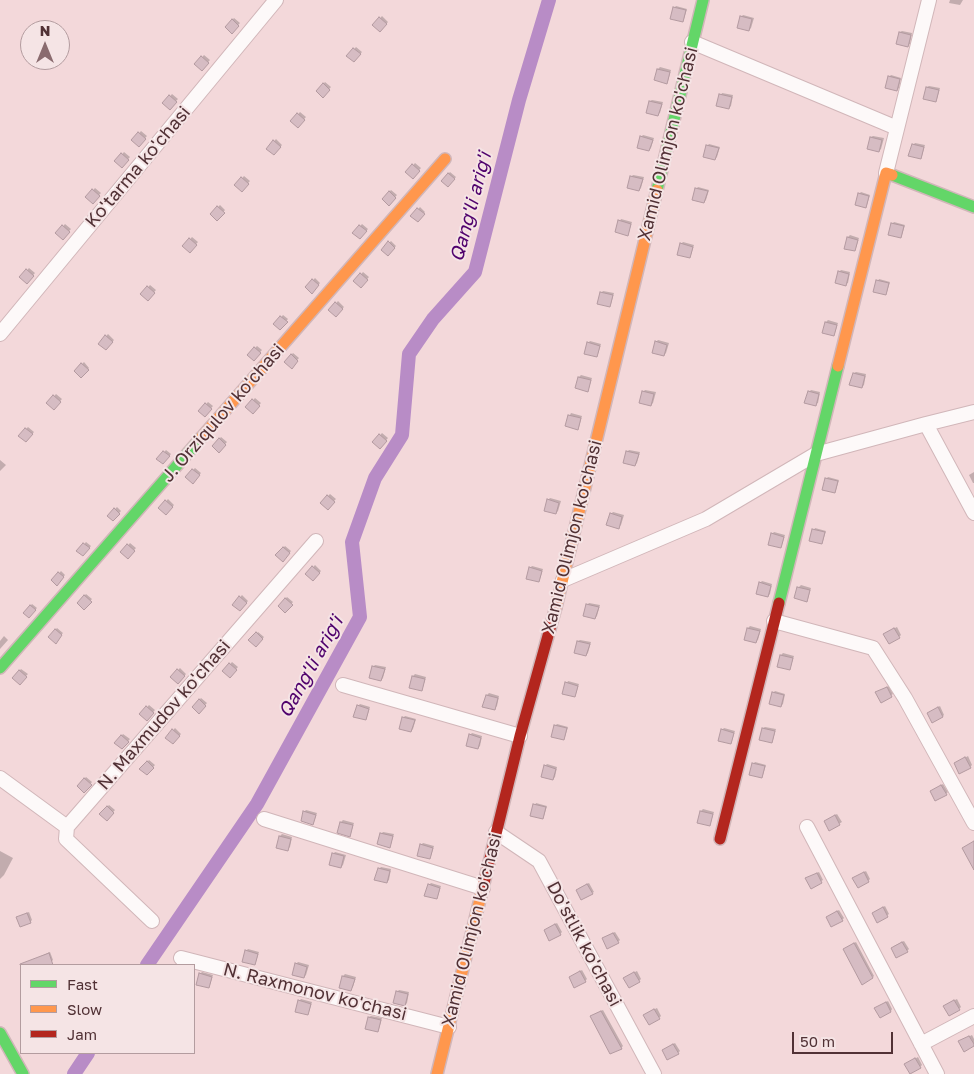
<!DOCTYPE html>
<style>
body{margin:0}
#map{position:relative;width:974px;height:1074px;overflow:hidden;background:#f3d8da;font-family:"Golos Text",sans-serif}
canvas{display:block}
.legend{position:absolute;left:20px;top:964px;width:175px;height:90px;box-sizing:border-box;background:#f5e4e5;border:1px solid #b39c9f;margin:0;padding:6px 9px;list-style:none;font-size:15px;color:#513135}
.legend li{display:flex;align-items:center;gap:10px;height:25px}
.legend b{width:25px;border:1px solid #b39c9f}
.north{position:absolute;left:20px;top:20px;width:50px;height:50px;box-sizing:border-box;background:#f5e4e5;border:1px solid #b39c9f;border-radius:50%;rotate:0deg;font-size:14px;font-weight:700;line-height:20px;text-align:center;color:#513135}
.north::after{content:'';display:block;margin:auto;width:18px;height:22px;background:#8a6b6f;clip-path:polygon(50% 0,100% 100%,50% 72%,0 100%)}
.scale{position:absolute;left:792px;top:1032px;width:101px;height:22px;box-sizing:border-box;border:2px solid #513135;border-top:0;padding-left:6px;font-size:15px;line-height:18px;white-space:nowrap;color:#513135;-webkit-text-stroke:4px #f5e4e5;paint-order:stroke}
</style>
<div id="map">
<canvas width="974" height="1074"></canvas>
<ul class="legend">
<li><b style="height:6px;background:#63d668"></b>Fast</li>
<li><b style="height:6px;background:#ff974d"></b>Slow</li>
<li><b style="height:6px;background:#b3261e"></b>Jam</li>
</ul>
<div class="north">N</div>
<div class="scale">50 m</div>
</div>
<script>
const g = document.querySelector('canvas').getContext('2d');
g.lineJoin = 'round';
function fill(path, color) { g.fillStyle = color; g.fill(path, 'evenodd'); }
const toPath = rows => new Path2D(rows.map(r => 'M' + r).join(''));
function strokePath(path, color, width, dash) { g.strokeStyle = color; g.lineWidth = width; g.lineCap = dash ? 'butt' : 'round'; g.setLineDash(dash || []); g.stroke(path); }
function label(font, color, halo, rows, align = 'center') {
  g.font = font + ' "Golos Text",sans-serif'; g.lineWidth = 4; g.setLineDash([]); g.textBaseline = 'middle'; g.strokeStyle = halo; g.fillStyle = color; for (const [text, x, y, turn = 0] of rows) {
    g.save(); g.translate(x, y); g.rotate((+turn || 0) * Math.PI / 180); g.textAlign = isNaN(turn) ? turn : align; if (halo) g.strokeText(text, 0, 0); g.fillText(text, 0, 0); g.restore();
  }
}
const shadow = toPath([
 [950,0,963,0,960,5,949,3],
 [676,6,687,9,684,19,682,21,674,8],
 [743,15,754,18,751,28,749,30,741,17],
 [382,16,388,22,380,31,374,25],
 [234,18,240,23,232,32,226,27],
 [902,31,912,33,910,44,908,45,900,32],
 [356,47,362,52,354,61,348,56],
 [204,55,210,60,202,69,196,64],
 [660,67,671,70,668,81,666,82,658,69],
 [891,75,901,78,899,88,897,90,889,77],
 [325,82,331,87,323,96,317,91],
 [929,86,940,88,937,99,935,101,927,87],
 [722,93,733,95,731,106,729,108,721,95],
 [172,94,178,99,169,108,164,103],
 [652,100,663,102,660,113,658,114,650,101],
 [300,112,306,117,298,126,292,121],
 [141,131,147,136,139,145,133,140],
 [643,135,654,138,651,148,649,150,641,137],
 [873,136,884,138,881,149,879,151,871,137],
 [276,139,282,145,274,154,268,148],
 [915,143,925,145,922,156,920,158,913,145],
 [709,144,720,147,717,157,715,159,707,146],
 [124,152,130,157,122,166,116,161],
 [415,163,421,168,413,177,407,172],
 [450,172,456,177,448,186,442,181],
 [633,175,644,177,641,188,639,190,631,177],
 [244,176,250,181,242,190,236,185],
 [698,187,709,190,706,200,704,202,696,189],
 [95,188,101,193,92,202,87,197],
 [391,190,397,195,389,204,383,199],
 [861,192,870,195,867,205,865,207,859,194],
 [220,205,225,210,217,219,211,214],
 [420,207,425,212,417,221,412,216],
 [621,219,632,222,629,232,628,234,620,221],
 [894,222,905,225,902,235,900,237,892,224],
 [65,224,71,229,63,238,57,233],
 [362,224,368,229,360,238,354,233],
 [850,235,859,238,856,248,854,250,848,237],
 [192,237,198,242,190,251,184,246],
 [391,241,396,246,388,255,383,249],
 [683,242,694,245,691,255,689,257,681,244],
 [29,268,35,273,27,282,21,277],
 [841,270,850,272,848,283,846,284,839,272],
 [363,272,369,277,361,286,355,281],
 [315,278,320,283,312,292,307,287],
 [879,279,890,282,887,292,886,294,878,281],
 [150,285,156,290,148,299,142,294],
 [603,291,614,293,611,304,609,306,601,293],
 [338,301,344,307,336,315,330,310],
 [283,315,288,319,280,328,275,324],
 [828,320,838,323,835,333,833,335,824,332,826,322],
 [108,334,114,340,106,349,100,343],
 [658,340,669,343,666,353,664,355,656,342],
 [590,341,601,344,598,354,596,356,588,343],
 [257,346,262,350,254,359,248,355],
 [293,353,299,358,291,367,285,362],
 [84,362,89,368,81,377,75,371],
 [856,372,866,374,864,385,862,387,854,373],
 [581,375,592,378,589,388,587,390,577,388,579,377],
 [645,390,656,392,653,403,651,405,643,392],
 [811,390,820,392,818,403,816,404,809,392],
 [56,394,62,399,54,408,48,403],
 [255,398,261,403,253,412,247,407],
 [208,402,213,406,205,415,200,411],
 [571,413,582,416,579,427,577,428,570,415],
 [28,427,34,432,26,441,20,435],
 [382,433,388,438,380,447,374,442],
 [221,437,227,442,219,451,213,446],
 [166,450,171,454,163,463,158,459],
 [629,450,640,452,637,463,635,465,627,452],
 [0,460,6,465,0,471],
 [195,468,201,473,193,482,187,476],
 [974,472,974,483,973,483,969,475],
 [828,477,839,480,836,490,834,492,826,479],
 [330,494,336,499,327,508,321,503],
 [550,498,561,501,558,511,556,513,548,500],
 [168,499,174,505,166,514,160,508],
 [117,507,121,511,113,520,108,516],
 [613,512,624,515,621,525,619,527,611,514],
 [815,528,826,531,823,541,821,543,814,530],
 [774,532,785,535,782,545,780,547,772,534],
 [86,542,91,546,83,555,78,551],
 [130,543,136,548,128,557,122,552],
 [285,546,291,551,283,560,277,555],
 [315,565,321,571,313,580,307,574],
 [532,566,543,569,540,579,538,581,530,568],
 [61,571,65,575,57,584,53,580],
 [762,581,772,584,770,594,768,596,760,583],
 [801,585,811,588,808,599,806,600,799,587],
 [86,594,92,599,84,608,78,603],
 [242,595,248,601,240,610,234,604],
 [287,597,293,602,285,611,279,606],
 [589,603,600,605,597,616,595,618,587,605],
 [32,604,37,608,29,616,24,613],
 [750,626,761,629,758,640,756,641,748,628],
 [897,627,901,635,899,637,887,632],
 [57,628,63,633,55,642,49,637],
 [258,632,264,637,256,646,250,640],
 [4,636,8,640,0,649,0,641],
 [580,640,591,642,588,653,586,655,578,641],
 [783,653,794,656,791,666,789,668,778,666,781,655],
 [232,662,238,667,230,676,224,671],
 [375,665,386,667,383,678,381,680,373,667],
 [180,668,186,674,178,683,171,677],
 [21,669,28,674,19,683,13,678],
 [415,674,426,677,423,687,421,689,411,687,413,676],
 [568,681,579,684,576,694,574,696,567,683],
 [889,686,893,694,881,701,879,691],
 [775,691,785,694,783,704,781,706,773,693],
 [489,693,499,696,497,706,495,708,487,695],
 [201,698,207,703,199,712,193,707],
 [360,704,370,707,367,717,366,719,358,706],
 [149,705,155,710,147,719,141,714],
 [940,706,944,715,943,716,930,712],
 [405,716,416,719,413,729,411,731,403,718],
 [557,724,568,727,565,737,563,739,555,726],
 [765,727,776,729,773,740,771,742,763,728],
 [175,728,181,734,173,743,167,737],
 [724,728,735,731,732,741,730,743,722,730],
 [472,733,482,736,480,746,478,748,470,735],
 [123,734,130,739,122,748,115,743],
 [968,756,972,765,970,767,958,762],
 [149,760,155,765,147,774,141,769],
 [755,762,766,765,763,775,761,777,753,764],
 [547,764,557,767,555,777,553,779,545,766],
 [86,777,92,782,84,791,78,786],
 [943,784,948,792,946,794,932,791],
 [536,803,547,806,544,816,543,818,535,805],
 [109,805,115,810,107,819,101,814],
 [703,809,714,812,711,822,709,824,699,822,701,811],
 [306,810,317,813,314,822,313,824,304,812],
 [837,814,842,822,830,829,825,821],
 [343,820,354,823,351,833,349,835,339,832,341,822],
 [383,832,394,834,391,844,389,846,381,834],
 [282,834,292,837,290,847,288,849,280,836],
 [423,843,434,846,431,856,429,858,421,845],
 [0,851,13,858,4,875,0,879],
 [335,852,346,855,343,865,341,867,333,854],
 [381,867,391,869,389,880,387,882,379,869],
 [866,871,870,879,868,881,854,878],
 [819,872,823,880,811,887,809,877],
 [431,883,441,886,438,896,436,898,429,885],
 [589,883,594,892,592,893,579,888],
 [885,906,889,914,878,921,873,913],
 [839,910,844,918,842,920,827,917],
 [29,912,32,920,30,922,18,918,20,916],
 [557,923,562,932,560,934,547,929],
 [615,932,620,940,618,942,605,937],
 [904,941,909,949,907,951,894,946],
 [856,942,874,976,873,977,844,949],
 [248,949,259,952,256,962,254,964,246,951],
 [50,952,53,960,51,962,42,965,39,958,41,956],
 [298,962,309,965,306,975,304,977,296,964],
 [582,970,587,979,585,981,572,976],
 [637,971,641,979,639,981,627,976],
 [202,972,213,975,210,985,208,987,200,974],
 [345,974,356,977,353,987,351,989,343,976],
 [399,990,409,992,407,1003,405,1005,397,992],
 [301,999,312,1002,309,1012,307,1014,299,1001],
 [957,999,961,1007,959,1009,947,1004],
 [888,1001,892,1009,891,1011,878,1007],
 [657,1008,661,1016,659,1018,647,1013],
 [603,1010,623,1046,621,1048,593,1015],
 [371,1016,382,1018,379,1029,377,1031,369,1017],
 [972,1035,974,1039,974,1045,962,1040],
 [675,1043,680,1051,678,1053,663,1050],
 [918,1057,922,1065,920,1067,906,1064]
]);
const canal = toPath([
 [147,965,257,804,360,617,352,542,375,478,402,435,409,354,433,319,475,272,519,100,549,0],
 [74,1074,88,1053]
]);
const building = toPath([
 [673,7,686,10,683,22,670,19,673,7],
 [740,16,752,19,749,31,737,28,740,16],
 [379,17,387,24,380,32,372,25,379,17],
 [232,19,239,26,232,34,225,27,232,19],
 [899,32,911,35,908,47,896,44,899,32],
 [353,48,361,54,354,62,346,56,353,48],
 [201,56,209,63,202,71,194,64,201,56],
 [657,69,670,72,667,84,654,80,657,69],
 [888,76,900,79,897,91,885,88,888,76],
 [323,83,330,90,323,98,316,91,323,83],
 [926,87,939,90,936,102,923,99,926,87],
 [719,94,732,97,729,109,716,106,719,94],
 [169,95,177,102,170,110,162,103,169,95],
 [649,101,662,104,658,116,646,113,649,101],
 [297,113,305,120,298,128,290,121,297,113],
 [138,132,146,139,139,147,131,140,138,132],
 [640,136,653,140,649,151,637,148,640,136],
 [870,137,882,140,879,152,867,149,870,137],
 [273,140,281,147,274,155,266,149,273,140],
 [912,144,924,147,921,159,908,156,912,144],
 [706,145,719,148,715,160,703,157,706,145],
 [121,153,129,160,122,168,114,161,121,153],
 [412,164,420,171,413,179,405,172,412,164],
 [448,173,455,179,448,187,441,181,448,173],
 [630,176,643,179,639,191,627,188,630,176],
 [241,177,249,184,242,192,234,185,241,177],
 [695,188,708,191,704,203,692,200,695,188],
 [92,189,100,196,93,204,85,197,92,189],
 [389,191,396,198,389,206,382,199,389,191],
 [858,193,869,196,866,208,855,205,858,193],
 [217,206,225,213,217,221,210,214,217,206],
 [417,208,425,214,418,222,410,216,417,208],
 [618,220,631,224,628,236,615,232,618,220],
 [891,223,904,226,901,238,888,235,891,223],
 [62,225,70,232,63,240,55,233,62,225],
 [359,225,367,231,360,239,352,233,359,225],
 [847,237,858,240,855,251,844,249,847,237],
 [189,238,197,245,190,253,182,246,189,238],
 [388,241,395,248,388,256,381,250,388,241],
 [680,243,693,247,690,258,677,255,680,243],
 [26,269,34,276,27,284,19,277,26,269],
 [838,271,849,274,846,286,835,283,838,271],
 [360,273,368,280,361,288,353,281,360,273],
 [312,279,319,285,312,294,305,287,312,279],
 [876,280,889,283,886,295,873,292,876,280],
 [147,286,155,293,148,301,140,294,147,286],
 [600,292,613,295,610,307,597,304,600,292],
 [335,302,343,309,336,317,328,310,335,302],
 [280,316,288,322,280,330,273,324,280,316],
 [825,322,837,325,834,336,822,333,825,322],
 [105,335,113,342,106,350,98,344,105,335],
 [655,341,667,345,664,356,652,353,655,341],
 [587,342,600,346,597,357,584,354,587,342],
 [254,347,261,353,254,361,247,355,254,347],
 [291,354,298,361,292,369,284,362,291,354],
 [81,363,89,370,81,378,74,371,81,363],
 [853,373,865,376,862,388,849,385,853,373],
 [578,377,591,380,588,392,575,388,578,377],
 [642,391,654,394,651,406,639,403,642,391],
 [808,391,819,394,816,406,804,403,808,391],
 [53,395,61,402,54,410,46,403,53,395],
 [252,399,260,406,253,414,245,407,252,399],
 [205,403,212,409,205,417,198,411,205,403],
 [568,415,581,418,578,430,565,426,568,415],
 [25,428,33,434,26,442,18,436,25,428],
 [379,434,387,441,380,449,372,442,379,434],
 [219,438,226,445,219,453,212,446,219,438],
 [163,451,170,456,163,464,156,459,163,451],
 [626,451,639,454,635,466,623,463,626,451],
 [192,469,200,475,193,484,185,477,192,469],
 [825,478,838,481,835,493,822,490,825,478],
 [327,495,335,502,328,510,320,503,327,495],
 [547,499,559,503,556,514,544,511,547,499],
 [165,500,173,507,166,515,158,508,165,500],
 [114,508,120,514,113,521,107,516,114,508],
 [610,513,622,517,619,529,606,525,610,513],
 [812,529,825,532,822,544,809,541,812,529],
 [771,533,784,537,781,548,768,545,771,533],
 [83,543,90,548,83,556,76,551,83,543],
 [127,544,135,551,128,559,120,552,127,544],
 [283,547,290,553,283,562,275,555,283,547],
 [312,566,320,573,313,581,305,574,312,566],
 [529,567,542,571,539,582,526,579,529,567],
 [58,572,64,577,57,586,51,580,58,572],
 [759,582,771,586,768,597,756,594,759,582],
 [797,587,810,590,807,602,794,598,797,587],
 [84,595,92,602,84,610,77,603,84,595],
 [239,596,247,603,240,611,232,605,239,596],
 [285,598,293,605,285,613,278,606,285,598],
 [586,604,599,607,595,619,583,616,586,604],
 [30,605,36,610,29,618,23,613,30,605],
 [747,628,760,631,756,643,744,640,747,628],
 [894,628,900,638,889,644,883,634,894,628],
 [55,629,62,635,56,644,48,637,55,629],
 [256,632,263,639,256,647,248,640,256,632],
 [577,641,590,644,586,656,574,653,577,641],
 [780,655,793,658,790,670,777,667,780,655],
 [229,663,237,670,230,678,222,671,229,663],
 [372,666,385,669,381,681,369,678,372,666],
 [177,669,185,676,178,684,170,677,177,669],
 [19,670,27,677,20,685,12,678,19,670],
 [412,676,425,679,422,691,409,688,412,676],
 [565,682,578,686,575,697,562,694,565,682],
 [887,687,892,697,881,703,875,692,887,687],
 [772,692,784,695,781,707,769,704,772,692],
 [486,695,498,698,495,710,482,707,486,695],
 [199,699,206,706,199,714,192,707,199,699],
 [357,705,369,709,366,720,353,717,357,705],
 [146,706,154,713,147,721,139,714,146,706],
 [938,707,943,717,932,723,927,713,938,707],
 [402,717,415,720,411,732,399,729,402,717],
 [554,725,567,728,564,740,551,737,554,725],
 [762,728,775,731,772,743,759,740,762,728],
 [172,729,180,736,173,744,165,738,172,729],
 [721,729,734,733,731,744,718,741,721,729],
 [469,734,481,738,478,749,466,746,469,734],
 [121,735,129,742,122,749,114,743,121,735],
 [965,757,971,768,959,774,954,763,965,757],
 [147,761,154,768,147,775,139,769,147,761],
 [752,763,765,766,762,778,749,775,752,763],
 [544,765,556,769,553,780,541,777,544,765],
 [84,778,92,785,84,793,77,786,84,778],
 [941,785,947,795,935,801,930,791,941,785],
 [533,804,546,807,543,819,530,816,533,804],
 [107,806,114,813,107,821,99,814,107,806],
 [303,811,316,815,313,825,301,821,303,811],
 [700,811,713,814,710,826,697,823,700,811],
 [835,815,840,825,829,831,824,821,835,815],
 [340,822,353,825,350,837,337,833,340,822],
 [380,833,393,836,390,848,377,844,380,833],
 [279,836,291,839,288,851,276,848,279,836],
 [974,841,974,870,962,848,974,841],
 [420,844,433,848,430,859,417,856,420,844],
 [332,853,344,856,341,868,329,865,332,853],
 [378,868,390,871,387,883,374,880,378,868],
 [864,872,869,882,858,888,852,878,864,872],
 [817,873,822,883,811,889,805,878,817,873],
 [428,884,440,888,437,899,424,896,428,884],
 [587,884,593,894,581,900,576,890,587,884],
 [883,907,888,917,877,923,872,913,883,907],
 [837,911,843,921,831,927,826,917,837,911],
 [27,913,31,923,20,927,16,917,27,913],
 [555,924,561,935,549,941,544,930,555,924],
 [613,933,619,943,607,949,602,938,613,933],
 [902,942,908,952,896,958,891,948,902,942],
 [854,943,873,978,862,985,843,949,854,943],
 [245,950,258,954,255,965,242,962,245,950],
 [49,953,53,965,20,965,20,964,49,953],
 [295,963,307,967,304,978,292,975,295,963],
 [580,971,586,982,574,988,569,977,580,971],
 [634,972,640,982,629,988,623,978,634,972],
 [199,973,212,977,209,988,196,985,199,973],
 [342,976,355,979,351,991,339,988,342,976],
 [396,991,408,994,405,1006,393,1003,396,991],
 [298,1000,311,1004,308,1015,295,1012,298,1000],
 [954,1000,960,1010,949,1016,943,1006,954,1000],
 [886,1002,891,1012,880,1018,874,1008,886,1002],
 [654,1009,660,1019,649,1025,643,1015,654,1009],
 [601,1011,622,1049,610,1054,590,1016,601,1011],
 [368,1017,381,1020,378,1032,365,1029,368,1017],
 [969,1036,974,1044,974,1046,964,1052,958,1041,969,1036],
 [673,1044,679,1054,667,1060,662,1050,673,1044],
 [915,1058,921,1068,910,1074,904,1064,915,1058]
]);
const street = toPath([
 [692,42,897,128],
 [886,173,929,0],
 [0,334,276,0],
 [926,424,974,412],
 [563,580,706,519,816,454,926,424,974,513],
 [774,621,873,648,905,698,974,823],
 [343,685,520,736],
 [0,778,67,827,316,541],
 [264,819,483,888],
 [67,827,66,839,152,921],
 [807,827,937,1074],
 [496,832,539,861,654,1074],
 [181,958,449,1027],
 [921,1044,974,1016]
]);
const fast = toPath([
 [892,175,974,207],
 [657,190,703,0],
 [779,603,838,366],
 [0,668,201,438],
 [0,1033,23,1074]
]);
const slow = toPath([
 [838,366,886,173,892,175],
 [201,438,445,159],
 [556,607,657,190],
 [437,1074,484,883]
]);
const jam = toPath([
 [720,839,779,603],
 [484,883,520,736,556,607]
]);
const streetNames = [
 ["Xamid Olimjon ko'chasi",668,144,-76],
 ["Ko'tarma ko'chasi",138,167,-50],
 ["J. Orziqulov ko'chasi",223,413,-49],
 ["Xamid Olimjon ko'chasi",572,537,-76],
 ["N. Maxmudov ko'chasi",164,715,-49],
 ["Xamid Olimjon ko'chasi",472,930,-76],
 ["Do'stlik ko'chasi",584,944,62],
 ["N. Raxmonov ko'chasi",315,992,14]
];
const waterNames = [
 ["Qang'li arig'i",471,207,-75],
 ["Qang'li arig'i",311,667,-61]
];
fill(shadow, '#0003');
strokePath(canal, '#b88cc6', 14);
fill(building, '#d6bcc3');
strokePath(building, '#b39aa0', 1);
strokePath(street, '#d1b6b9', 16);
strokePath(fast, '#d1b6b9', 14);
strokePath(slow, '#d1b6b9', 14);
strokePath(jam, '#d1b6b9', 14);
strokePath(street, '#fdf9f9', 14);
strokePath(fast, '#63d668', 11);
strokePath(slow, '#ff974d', 11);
strokePath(jam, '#b3261e', 11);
label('18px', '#513135', '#f5e4e5', streetNames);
label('italic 19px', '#50026d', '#f5e4e5', waterNames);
</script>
